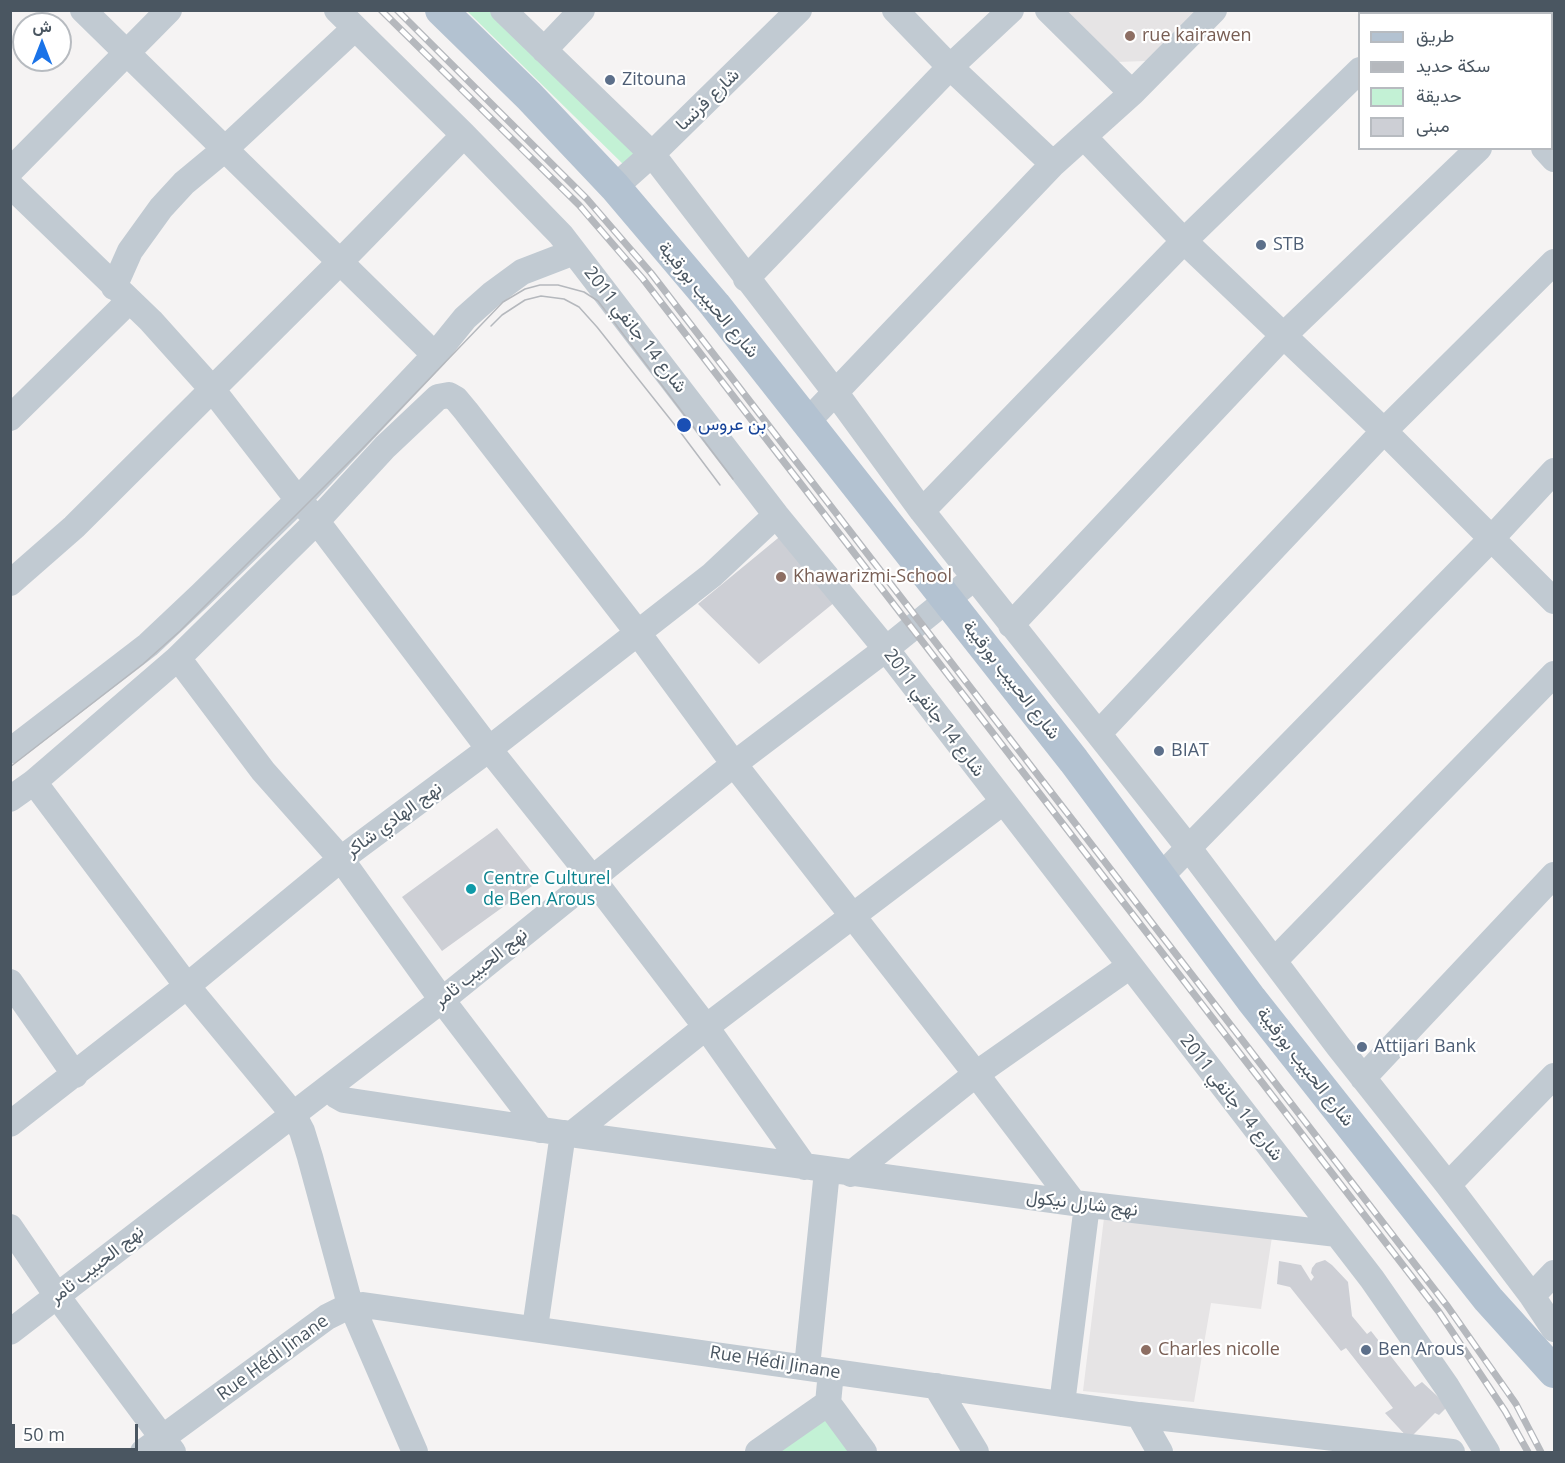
<!DOCTYPE html>
<meta charset="utf-8">
<style>
body{margin:0}
#map{position:relative;width:1565px;height:1463px;overflow:hidden;background:#f5f3f3;font-family:"Open Sans",Vazirmatn,sans-serif}
canvas{display:block}
.frame{position:absolute;inset:0;border:12px solid #4a5661;pointer-events:none}
.legend{position:absolute;left:1358px;top:12px;width:195px;height:138px;box-sizing:border-box;background:#fff;border:2px solid #b7bbc0;margin:0;padding:8px 10px;list-style:none;font-size:18px;color:#4a5661}
.legend li{display:flex;align-items:center;gap:12px;height:30px}
.legend b{width:30px;border:2px solid #b7bbc0}
.north{position:absolute;left:12px;top:12px;width:60px;height:60px;box-sizing:border-box;background:#fff;border:2px solid #b7bbc0;border-radius:50%;rotate:0deg;font-size:16px;font-weight:700;line-height:24px;text-align:center;color:#4a5661}
.north::after{content:'';display:block;margin:auto;width:21px;height:27px;background:#1a73e8;clip-path:polygon(50% 0,100% 100%,50% 72%,0 100%)}
.scale{position:absolute;left:12px;top:1424px;width:126px;height:27px;box-sizing:border-box;border:3px solid #4a5661;border-top:0;padding-left:8px;font-size:18px;line-height:21px;white-space:nowrap;color:#4a5661;-webkit-text-stroke:4px #fff;paint-order:stroke}
</style>
<div id="map">
<canvas width="1565" height="1463"></canvas>
<div class="frame"></div>
<ul class="legend">
<li><b style="height:8px;background:#b3c2d1"></b>طريق</li>
<li><b style="height:8px;background:#b5b8bd"></b>سكة حديد</li>
<li><b style="height:16px;background:#c3f1d5"></b>حديقة</li>
<li><b style="height:16px;background:#cdcfd5"></b>مبنى</li>
</ul>
<div class="north">ش</div>
<div class="scale">50 m</div>
</div>
<script>
const g = document.querySelector('canvas').getContext('2d');
g.lineJoin = 'round';
function fill(path, color) { g.fillStyle = color; g.fill(path, 'evenodd'); }
const toPath = rows => new Path2D(rows.map(r => 'M' + r).join(''));
function strokePath(path, color, width, dash) { g.strokeStyle = color; g.lineWidth = width; g.lineCap = dash ? 'butt' : 'round'; g.setLineDash(dash || []); g.stroke(path); }
function label(font, color, halo, rows, align = 'center') {
  g.font = font + ' "Open Sans",Vazirmatn,sans-serif'; g.lineWidth = 4.5; g.setLineDash([]); g.textBaseline = 'middle'; g.strokeStyle = halo; g.fillStyle = color; for (const [text, x, y, turn = 0] of rows) {
    g.save(); g.translate(x, y); g.rotate((+turn || 0) * Math.PI / 180); g.textAlign = isNaN(turn) ? turn : align; if (halo) g.strokeText(text, 0, 0); g.fillText(text, 0, 0); g.restore();
  }
}
const education = toPath([
 [1062,11,1195,11,1146,61,1116,62],
 [1104,1218,1272,1237,1261,1309,1211,1303,1194,1402,1083,1391]
]);
const green = toPath([
 [467,11,496,11,640,153,626,167],
 [832,1406,864,1452,764,1452]
]);
const building = toPath([
 [783,534,835,602,759,664,698,604],
 [497,828,539,881,442,951,402,897],
 [1325,1260,1332,1265,1348,1282,1352,1316,1367,1334,1371,1331,1415,1387,1422,1382,1448,1406,1439,1415,1435,1413,1409,1439,1385,1413,1393,1408,1346,1348,1341,1351,1290,1287,1277,1284,1279,1261,1301,1265,1311,1281,1314,1277,1311,1273,1312,1268,1316,1263]
]);
const minor = toPath([
 [83,10,435,355],
 [337,10,464,135,561,235,776,515,886,649,1372,1279,1447,1387,1487,1452],
 [503,10,652,154,835,392,922,511,1188,847,1338,1046,1448,1185,1532,1296,1554,1329],
 [895,10,950,67,1053,164],
 [1048,10,1132,93],
 [1405,10,1409,14],
 [544,50,582,10],
 [1552,74,1554,71],
 [1084,137,1184,241,1384,431,1554,601],
 [1544,148,1554,159],
 [10,171,169,10],
 [10,185,151,321,212,389,298,500,309,511,489,749,592,878,706,1027,572,1134],
 [615,187,652,154,799,10],
 [746,279,950,67,1011,10],
 [114,287,130,251,161,208,184,183,225,149,355,28],
 [10,418,129,301],
 [807,422,1053,164,1132,93,1214,10],
 [922,511,1184,241,1360,70],
 [10,583,74,527,339,263,464,135],
 [1011,625,1284,335,1479,148],
 [178,658,263,771,341,859,442,1000,541,1130],
 [1099,733,1384,431,1554,262],
 [10,751,148,645,201,595,298,500,435,355,465,318,492,294,522,272,574,252],
 [34,782,187,986,293,1114,302,1131,310,1157,348,1297,415,1452],
 [10,799,34,782,178,658,316,522,385,447,438,397,449,395,456,399,466,411,638,633,734,764,976,1074,1074,1203],
 [1161,876,1492,538,1554,471],
 [1274,961,1554,674],
 [10,982,75,1075],
 [1363,1078,1554,875],
 [329,1087,337,1096,344,1100,563,1133,535,1328],
 [10,1124,187,986,341,859,489,749,712,575,776,515],
 [563,1133,1074,1203,1337,1234],
 [805,1167,706,1027,1003,802],
 [851,1174,976,1074,1130,966],
 [1448,1185,1554,1076],
 [10,1227,57,1296,173,1452],
 [1532,1296,1554,1273],
 [10,1332,442,1000,734,764,886,649,974,578],
 [807,1367,827,1171],
 [936,1386,976,1452],
 [828,1403,864,1452],
 [1062,1404,1087,1205],
 [1139,1415,1160,1452],
 [143,1452,327,1317,343,1309,363,1305,1139,1415,1452,1452],
 [758,1452,828,1403,831,1372]
]);
const major = toPath([
 [441,10,529,96,615,187,715,305,1074,761,1251,999,1488,1299,1554,1372]
]);
const tram = toPath([
 [491,326,502,315,525,300,541,296,564,299,579,307,597,327,678,429,720,485],
 [10,767,143,664,180,631,362,449,503,302,525,289,540,285,558,285,584,292,598,301,733,479]
]);
const rail = toPath([
 [381,10,579,205,643,279,1439,1312,1505,1411,1528,1452],
 [397,10,587,199,651,273,1448,1307,1516,1404,1541,1452]
]);
const markers = [
 [1130,36,6,"#8d6e63"],
 [610,80,6,"#5c6f8a"],
 [1261,245,6,"#5c6f8a"],
 [684,425,8,"#1a4fb4"],
 [781,577,6,"#8d6e63"],
 [1159,751,6,"#5c6f8a"],
 [471,889,6,"#0f9aa8"],
 [1362,1047,6,"#5c6f8a"],
 [1146,1350,6,"#8d6e63"],
 [1366,1350,6,"#5c6f8a"]
];
const educationNames = [
 ["rue kairawen",1142,36],
 ["Khawarizmi-School",793,577],
 ["Charles nicolle",1158,1350]
];
const serviceNames = [
 ["Zitouna",622,80],
 ["STB",1273,245],
 ["BIAT",1171,751],
 ["Attijari Bank",1374,1047],
 ["Ben Arous",1378,1350]
];
const streetNames = [
 ["شارع فرنسا",708,100,-44],
 ["شارع الحبيب بورقيبة",708,300,50],
 ["شارع 14 جانفي 2011",635,330,52],
 ["شارع الحبيب بورقيبة",1011,680,52],
 ["شارع 14 جانفي 2011",934,713,53],
 ["نهج الهادي شاكر",394,820,-36],
 ["نهج الحبيب ثامر",481,968,-39],
 ["شارع الحبيب بورقيبة",1305,1067,52],
 ["شارع 14 جانفي 2011",1231,1098,52],
 ["نهج شارل نيكول",1082,1204,7],
 ["نهج الحبيب ثامر",97,1265,-38],
 ["Rue Hédi Jinane",273,1358,-36],
 ["Rue Hédi Jinane",775,1363,9]
];
const transitNames = [
 ["بن عروس",698,425]
];
const cultureNames = [
 ["Centre Culturel",483,879],
 ["de Ben Arous",483,900]
];
fill(education, '#e6e4e5');
fill(green, '#c3f1d5');
fill(building, '#cdcfd5');
strokePath(minor, '#c1cad2', 26);
strokePath(major, '#b3c2d1', 32);
strokePath(tram, '#b5b8bd', 1.5);
strokePath(rail, '#b5b8bd', 7);
strokePath(rail, '#fff', 4.5, [14]);
for (const [x, y, r, color] of markers) { const dot = new Path2D(); dot.arc(x, y, r, 0, 2 * Math.PI); g.fillStyle = color; g.fill(dot); strokePath(dot, '#fff', 2); }
label('18px', '#785e54', '#fff', educationNames, 'left');
label('18px', '#4e5e75', '#fff', serviceNames, 'left');
label('18px', '#4a5661', '#fff', streetNames);
label('18px', '#164399', '#fff', transitNames, 'left');
label('18px', '#0d838f', '#fff', cultureNames, 'left');
</script>
